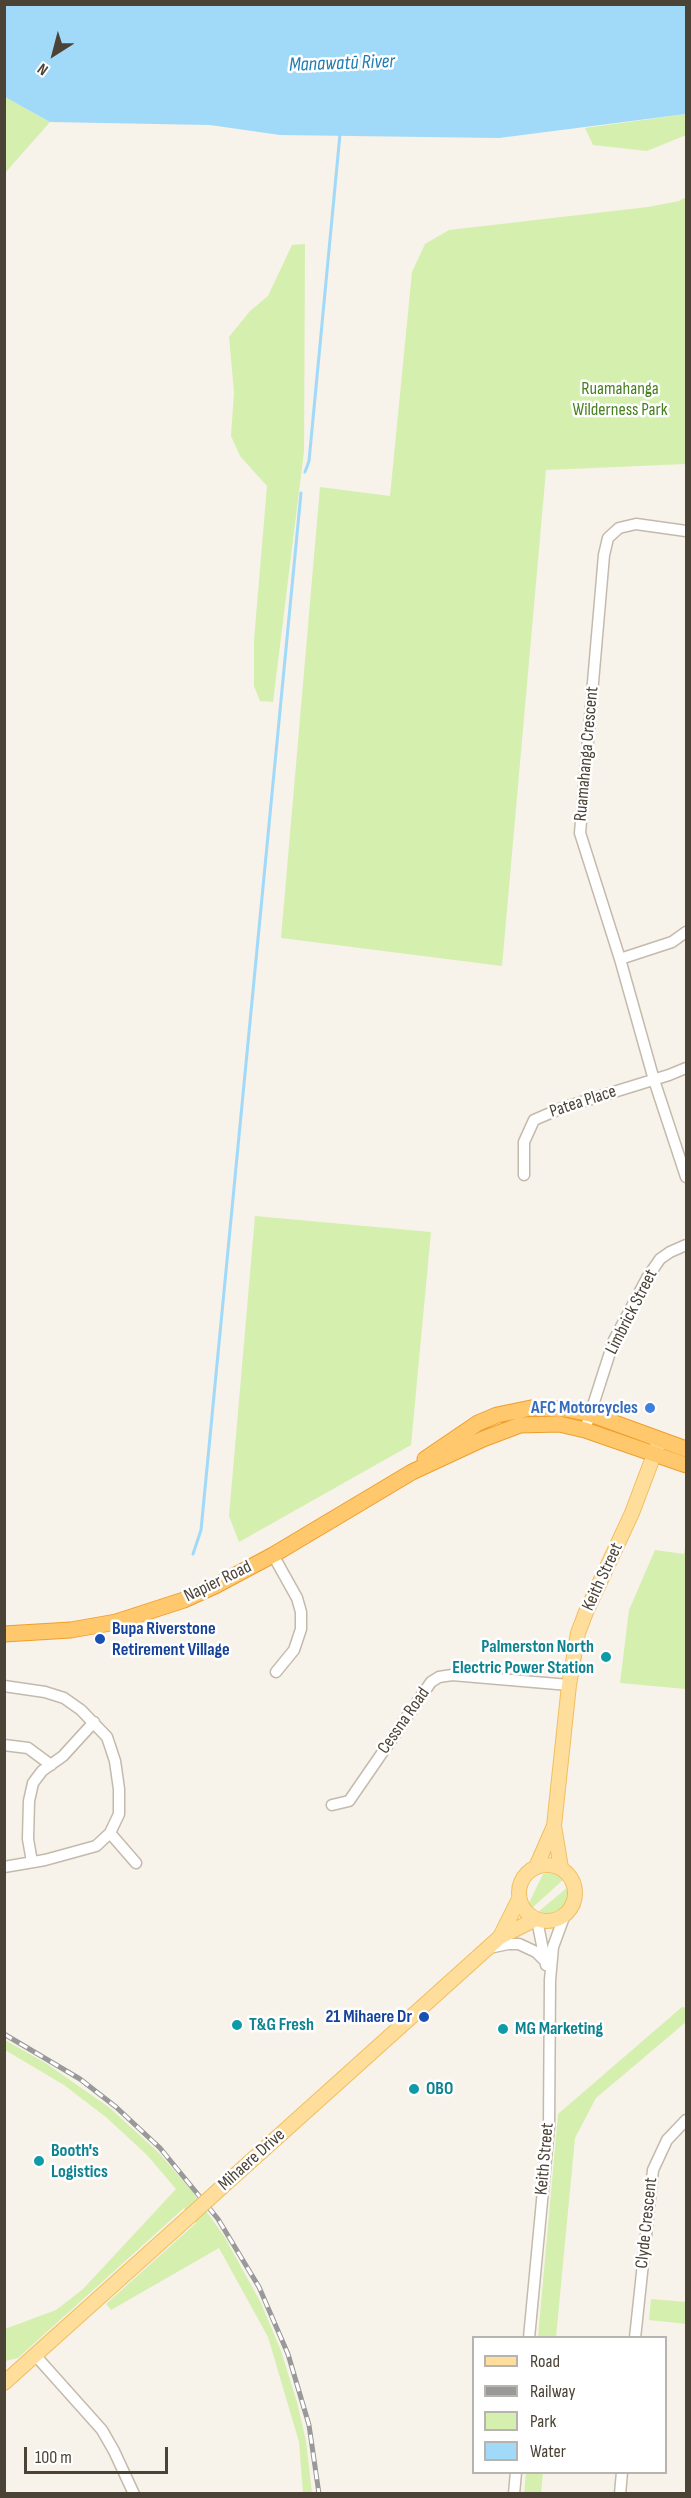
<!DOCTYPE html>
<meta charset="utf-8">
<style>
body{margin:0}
#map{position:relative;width:691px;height:2498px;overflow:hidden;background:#f7f2ea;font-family:"Sofia Sans Condensed",sans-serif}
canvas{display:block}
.frame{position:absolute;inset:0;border:6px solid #4c4337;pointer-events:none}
.legend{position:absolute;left:472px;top:2336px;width:195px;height:138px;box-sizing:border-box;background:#fff;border:2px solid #b7b4af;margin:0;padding:8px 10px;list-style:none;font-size:18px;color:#4c4337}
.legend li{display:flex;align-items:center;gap:12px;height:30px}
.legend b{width:30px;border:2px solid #b7b4af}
.north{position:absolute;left:24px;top:24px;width:60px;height:60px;-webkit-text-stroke:4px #fff;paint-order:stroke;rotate:216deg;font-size:16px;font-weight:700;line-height:24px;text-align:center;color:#4c4337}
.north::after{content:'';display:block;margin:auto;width:21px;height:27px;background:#4c4337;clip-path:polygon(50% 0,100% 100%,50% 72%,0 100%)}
.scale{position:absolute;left:24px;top:2447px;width:144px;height:27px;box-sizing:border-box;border:3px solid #4c4337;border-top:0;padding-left:8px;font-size:18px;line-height:21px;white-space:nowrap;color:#4c4337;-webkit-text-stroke:4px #fff;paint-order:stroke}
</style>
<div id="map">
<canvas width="691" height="2498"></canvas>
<div class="frame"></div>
<ul class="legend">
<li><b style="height:8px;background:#ffde9b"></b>Road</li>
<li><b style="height:8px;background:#999"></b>Railway</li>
<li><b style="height:16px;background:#d5efaf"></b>Park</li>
<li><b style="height:16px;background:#a1d9f9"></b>Water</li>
</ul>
<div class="north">N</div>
<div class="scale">100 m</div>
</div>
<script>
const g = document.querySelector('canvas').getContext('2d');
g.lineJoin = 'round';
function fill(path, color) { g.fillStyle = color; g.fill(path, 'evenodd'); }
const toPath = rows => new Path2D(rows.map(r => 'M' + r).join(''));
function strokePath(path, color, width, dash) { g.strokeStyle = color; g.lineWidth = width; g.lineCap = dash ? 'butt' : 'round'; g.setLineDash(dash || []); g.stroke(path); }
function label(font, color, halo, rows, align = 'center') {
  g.font = font + ' "Sofia Sans Condensed",sans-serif'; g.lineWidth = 5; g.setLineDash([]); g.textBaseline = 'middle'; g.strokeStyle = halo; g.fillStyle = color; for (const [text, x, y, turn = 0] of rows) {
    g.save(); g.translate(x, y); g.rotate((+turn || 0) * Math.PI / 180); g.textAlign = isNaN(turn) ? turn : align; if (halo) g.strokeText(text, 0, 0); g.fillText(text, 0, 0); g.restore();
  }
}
const green = toPath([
 [5,97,50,122,5,173],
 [686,114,686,135,647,151,593,145,585,128],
 [686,197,686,464,546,470,502,966,281,938,320,487,390,496,412,272,425,244,449,230,648,207,679,201],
 [305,244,304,451,273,702,260,701,254,686,254,640,267,486,240,456,231,436,234,392,229,337,250,311,268,296,292,245],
 [255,1216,431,1232,411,1445,239,1542,229,1516],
 [686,1540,686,1689,620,1683,629,1610,655,1550,684,1554],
 [551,1873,564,1879,532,1908,529,1903,543,1874],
 [568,1887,569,1896,565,1906,559,1911,551,1914,538,1912],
 [682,2007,686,2008,686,2022,596,2098,575,2138,556,2337,538,2337,558,2114],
 [5,2040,47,2064,110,2108,159,2153,191,2190,224,2236,261,2303,281,2351,297,2402,306,2441,312,2493,303,2493,299,2442,268,2337,219,2248,111,2310,106,2304,196,2223,184,2208,18,2358,5,2361,5,2329,56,2310,83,2289,176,2189,147,2155,107,2118,64,2085,5,2050],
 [651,2299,686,2302,686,2324,649,2320],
 [526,2473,543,2473,541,2493,524,2493]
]);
const water = toPath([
 [4,5,686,5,686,114,499,138,280,135,210,125,50,122,5,97]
]);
const stream = toPath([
 [305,472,309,461,340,134],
 [193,1554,201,1530,301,493]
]);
const minor = toPath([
 [686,531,636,524,619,528,608,538,604,555,580,833,620,959,654,1080,686,1177],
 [620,959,672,942,686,932],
 [524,1175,524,1142,534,1120,562,1108,669,1075,686,1068],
 [585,1430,614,1340,647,1278,660,1259,670,1252,686,1245],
 [273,1555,297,1598,301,1612,301,1629,294,1650,276,1672],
 [4,1686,45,1692,64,1698,81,1710,107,1737,115,1761,119,1789,119,1814,110,1833],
 [4,1745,28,1748,51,1765],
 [332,1805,349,1801,431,1682,439,1677,452,1675,569,1685],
 [32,1862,28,1839,29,1801,33,1783,42,1771,63,1756,94,1722],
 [4,1867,45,1860,96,1846,110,1833,136,1863],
 [537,1920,546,1965],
 [489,1948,508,1944,519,1944,536,1952,545,1961],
 [529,2338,549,2127,550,1980,553,1947,564,1917],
 [635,2338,653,2170,667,2140,686,2120],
 [35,2355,102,2430,114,2451,134,2494],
 [514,2494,516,2472],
 [620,2494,622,2472]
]);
const major = toPath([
 '519 1893a28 28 0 1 1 56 0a28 28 0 1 1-56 0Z',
 [536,1867,554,1826],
 [561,1868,554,1826,569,1685,578,1633,586,1612,632,1513,658,1444],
 [500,1937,519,1899],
 [222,2187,500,1937,536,1919],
 [4,2383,190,2216]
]);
const highway = toPath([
 [425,1459,478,1423,497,1415,531,1408,566,1409,590,1414,686,1449],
 [4,1634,71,1630,116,1622,184,1600,215,1586,273,1555,412,1472,483,1439,520,1425,559,1424,585,1430,686,1465]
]);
const rail = toPath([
 [4,2034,80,2079,116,2107,160,2148,218,2219,259,2287,288,2354,309,2425,319,2494]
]);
const majorBridge = toPath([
 [190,2216,222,2187]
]);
const markers = [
 [650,1408,6,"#3f7fe0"],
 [100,1639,6,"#1a4fb4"],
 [606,1657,6,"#0f9aa8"],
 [424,2017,6,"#1a4fb4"],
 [237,2025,6,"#0f9aa8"],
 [503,2029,6,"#0f9aa8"],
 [414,2089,6,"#0f9aa8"],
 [39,2161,6,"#0f9aa8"]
];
const parkNames = [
 ["Ruamahanga",620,389],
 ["Wilderness Park",620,410]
];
const streetNames = [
 ["Ruamahanga Crescent",587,754,-85],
 ["Patea Place",583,1102,-18],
 ["Limbrick Street",632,1312,-63],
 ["Keith Street",603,1577,-65],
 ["Napier Road",218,1582,-26],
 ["Cessna Road",404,1721,-55],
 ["Keith Street",545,2159,-85],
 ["Mihaere Drive",252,2160,-42],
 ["Clyde Crescent",647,2223,-84]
];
const shopNames = [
 ["AFC Motorcycles",638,1408]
];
const transitNames = [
 ["Bupa Riverstone",112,1629],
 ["Retirement Village",112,1650],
 ["21 Mihaere Dr",412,2017,"right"]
];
const cultureNames = [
 ["Palmerston North",594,1647,"right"],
 ["Electric Power Station",594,1668,"right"],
 ["T&G Fresh",249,2025],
 ["MG Marketing",515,2029],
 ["OBO",426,2089],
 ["Booth's",51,2151],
 ["Logistics",51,2172]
];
const waterNames = [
 ["Manawatū River",342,64,-2]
];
fill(green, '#d5efaf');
fill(water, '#a1d9f9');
strokePath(stream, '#a1d9f9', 3);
strokePath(minor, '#c4baab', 13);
strokePath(major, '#f2be5d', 16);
strokePath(highway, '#ef9e2b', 17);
strokePath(minor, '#fff', 10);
strokePath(major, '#ffde9b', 14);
strokePath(highway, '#ffc86d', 15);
strokePath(rail, '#999', 5);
strokePath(rail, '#fff', 3, [9]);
strokePath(majorBridge, '#f2be5d', 16, []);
strokePath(majorBridge, '#ffde9b', 14);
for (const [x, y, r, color] of markers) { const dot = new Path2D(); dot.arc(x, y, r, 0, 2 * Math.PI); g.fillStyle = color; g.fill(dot); strokePath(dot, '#fff', 2); }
label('18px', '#498021', '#fff', parkNames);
label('18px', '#4c4337', '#fff', streetNames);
label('bold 18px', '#366cbe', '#fff', shopNames, 'right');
label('bold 18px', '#164399', '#fff', transitNames, 'left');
label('bold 18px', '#0d838f', '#fff', cultureNames, 'left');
label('italic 20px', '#207cb4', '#fff', waterNames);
</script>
